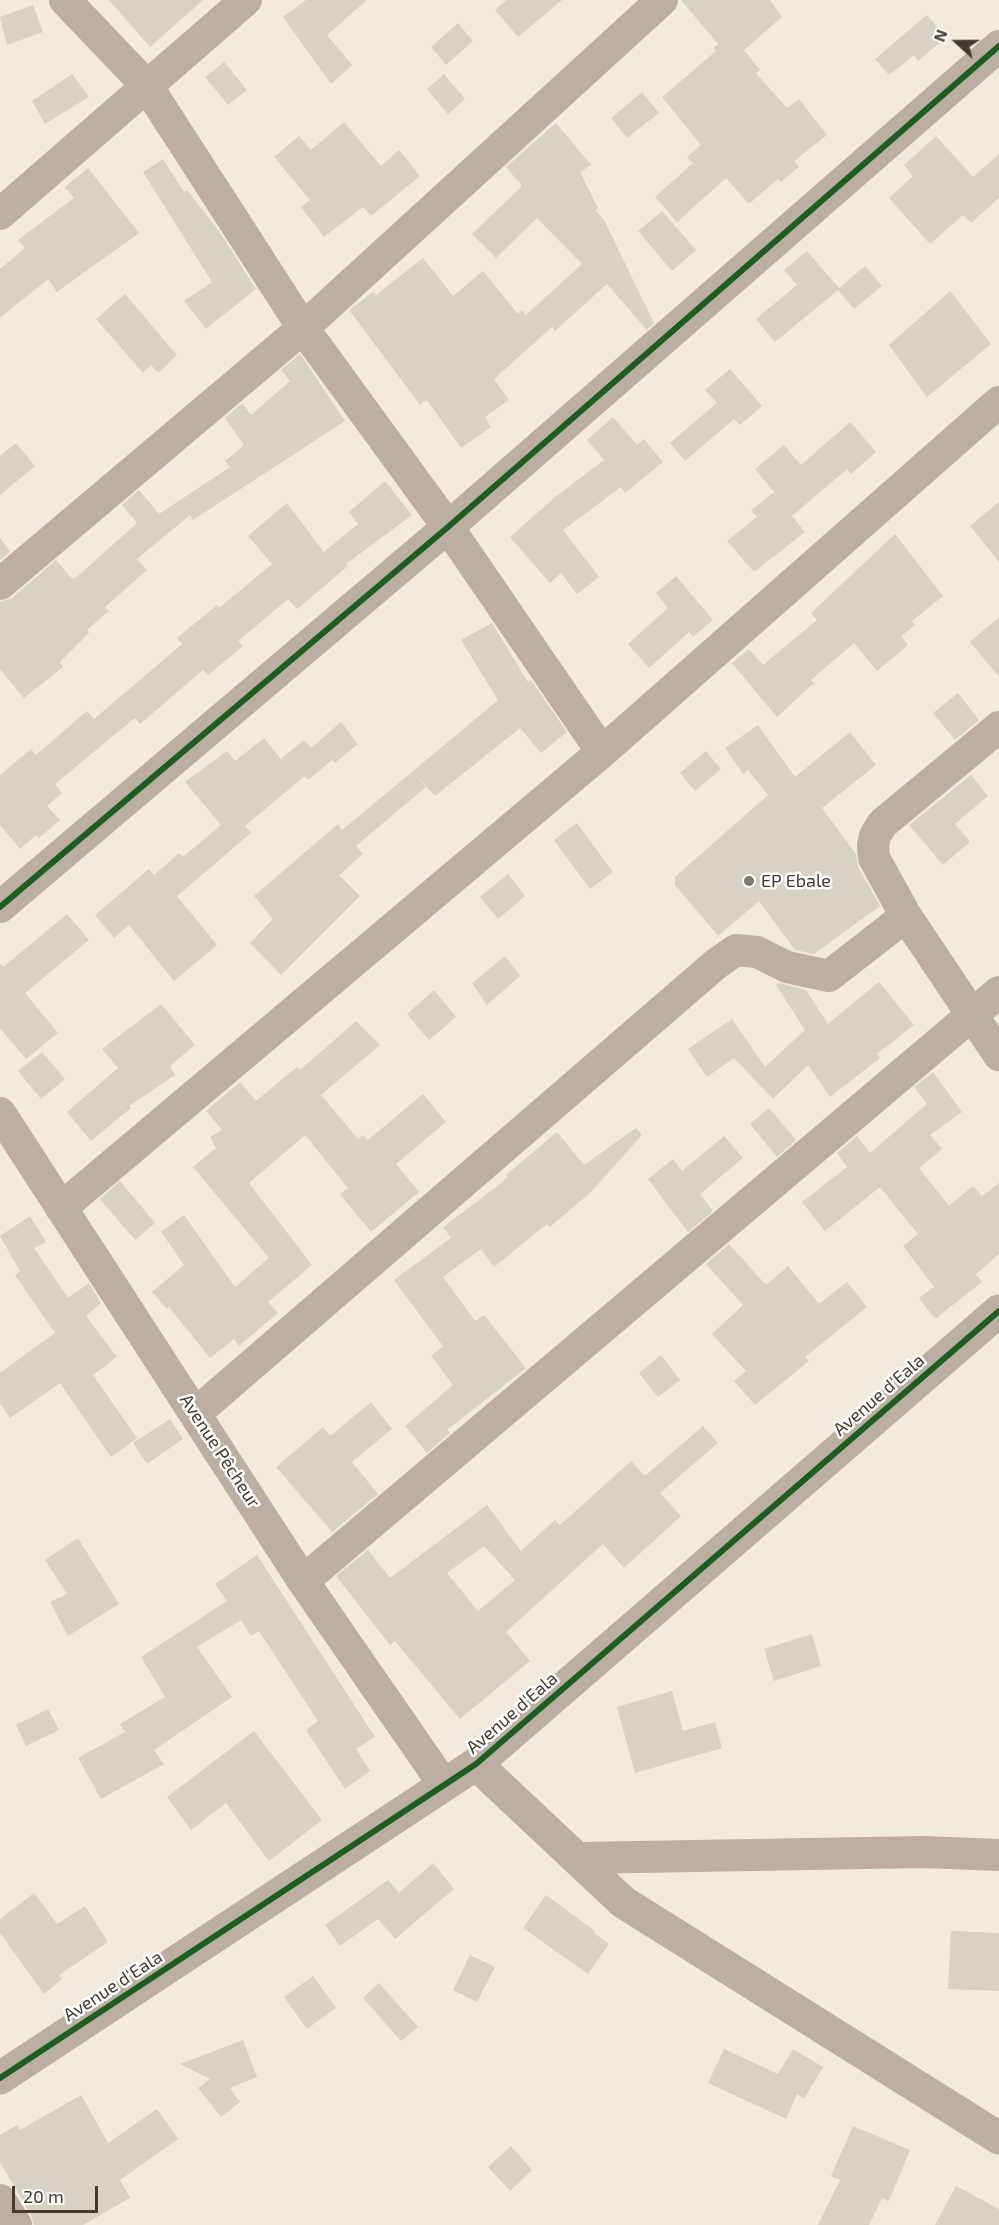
<!DOCTYPE html>
<meta charset="utf-8">
<style>
body{margin:0}
#map{position:relative;width:999px;height:2225px;overflow:hidden;background:#f2eadc;font-family:"Exo 2",sans-serif}
canvas{display:block}
.north{position:absolute;left:927px;top:12px;width:60px;height:60px;-webkit-text-stroke:4px #fdfdfd;paint-order:stroke;rotate:291deg;font-size:16px;font-weight:700;line-height:24px;text-align:center;color:#433c2e}
.north::after{content:'';display:block;margin:auto;width:21px;height:27px;background:#433c2e;clip-path:polygon(50% 0,100% 100%,50% 72%,0 100%)}
.scale{position:absolute;left:12px;top:2186px;width:86px;height:27px;box-sizing:border-box;border:3px solid #433c2e;border-top:0;padding-left:8px;font-size:18px;line-height:21px;white-space:nowrap;color:#433c2e;-webkit-text-stroke:4px #fdfdfd;paint-order:stroke}
</style>
<div id="map">
<canvas width="999" height="2225"></canvas>
<div class="north">N</div>
<div class="scale">20 m</div>
</div>
<script>
const g = document.querySelector('canvas').getContext('2d');
g.lineJoin = 'round';
function fill(path, color) { g.fillStyle = color; g.fill(path, 'evenodd'); }
const toPath = rows => new Path2D(rows.map(r => 'M' + r).join(''));
function strokePath(path, color, width, dash) { g.strokeStyle = color; g.lineWidth = width; g.lineCap = dash ? 'butt' : 'round'; g.setLineDash(dash || []); g.stroke(path); }
function label(font, color, halo, rows, align = 'center') {
  g.font = font + ' "Exo 2",sans-serif'; g.lineWidth = 5; g.setLineDash([]); g.textBaseline = 'middle'; g.strokeStyle = halo; g.fillStyle = color; for (const [text, x, y, turn = 0] of rows) {
    g.save(); g.translate(x, y); g.rotate((+turn || 0) * Math.PI / 180); g.textAlign = isNaN(turn) ? turn : align; if (halo) g.strokeText(text, 0, 0); g.fillText(text, 0, 0); g.restore();
  }
}
const building = toPath([
 [109,0,203,0,150,47],
 [306,0,367,0,327,35,352,65,331,84,283,17],
 [507,0,562,0,518,37,495,10],
 [681,0,770,0,782,17,744,50,760,70,756,73,787,108,799,99,827,135,794,161,799,167,781,182,778,179,749,204,726,178,677,222,655,197,693,163,687,157,701,145,662,97,716,51,713,48,718,44],
 [33,5,43,32,7,45,0,17],
 [927,15,946,37,918,61,914,55,889,75,875,59],
 [458,23,473,41,446,65,431,47],
 [224,62,247,90,228,105,205,77],
 [72,74,89,97,45,124,32,101],
 [444,74,465,99,448,114,427,89],
 [642,92,659,113,627,138,611,118],
 [344,122,381,166,399,150,420,176,371,216,363,207,324,237,301,207,310,200,274,157,299,136,311,150],
 [556,123,591,165,580,172,598,208,595,210,604,220,654,323,647,330,607,284,555,331,552,327,494,379,509,400,485,417,491,427,461,448,427,400,420,405,349,310,373,292,376,295,423,258,453,296,483,271,518,314,522,310,526,315,582,264,537,218,496,258,472,234,522,186,506,167],
 [936,136,973,177,999,154,999,198,971,223,963,215,930,244,889,198,913,176,904,165],
 [163,159,184,192,187,190,221,234,256,289,206,329,184,301,212,282,143,172],
 [88,168,139,233,57,292,48,279,0,318,0,269,25,248,18,240,74,198,65,187],
 [662,211,696,250,672,271,638,231],
 [807,251,839,288,865,266,882,286,854,309,838,290,775,342,756,319,797,285,784,270],
 [950,291,991,344,927,397,889,345],
 [125,294,177,355,158,373,151,365,143,373,96,319],
 [300,354,345,421,193,520,190,515,137,559,147,570,105,607,109,611,87,630,89,633,60,662,63,667,24,698,0,669,0,602,12,598,56,560,72,579,78,576,137,523,122,505,139,490,159,514,230,467,225,461,244,445,225,418,242,403,251,415,290,381,281,370],
 [730,369,762,406,740,425,734,419,685,461,670,443,717,403,705,390],
 [613,417,637,445,644,439,663,462,625,493,621,487,563,530,599,577,577,594,561,573,550,583,510,537,554,498,604,460,587,440],
 [850,422,876,452,851,474,847,469,792,516,805,532,754,572,727,541,757,517,751,510,774,492,755,469,784,445,801,465],
 [16,443,35,466,0,495,0,456],
 [385,481,412,515,346,564,348,566,297,609,288,599,238,641,243,646,208,675,203,670,140,724,135,718,55,784,62,793,47,806,60,820,39,838,36,835,20,849,0,825,0,775,31,749,36,755,87,711,94,719,182,644,177,638,217,605,219,608,272,564,248,536,287,503,324,552,358,524,349,512],
 [999,502,999,562,970,526],
 [895,534,943,596,912,621,915,625,901,636,908,645,877,671,854,643,811,680,814,683,777,717,732,663,749,649,763,665,817,620,811,613],
 [0,538,10,552,0,560],
 [676,576,713,620,693,637,689,632,649,668,628,644,668,608,656,593],
 [999,617,999,677,970,642],
 [492,623,528,682,531,680,567,732,541,753,520,728,435,796,413,771,498,700,461,640],
 [958,693,979,720,955,740,933,713],
 [341,722,358,744,335,763,332,760,308,780,305,776,245,826,251,833,177,896,217,945,174,981,129,925,114,938,95,915,149,869,154,875,179,853,183,857,221,825,185,782,227,751,235,761,264,738,281,759,304,740,311,748],
 [758,725,795,777,850,732,876,765,822,808,856,854,858,867,880,906,814,954,795,950,759,901,718,936,675,885,675,877,768,795,748,770,743,774,725,748],
 [706,751,721,769,695,791,680,773],
 [413,771,426,787,356,846,363,854,339,875,360,896,281,975,250,943,273,919,254,896,338,824,342,830],
 [971,775,988,796,955,824,970,842,943,865,909,825],
 [577,823,613,872,590,889,554,840],
 [508,874,525,896,498,919,480,897],
 [67,914,89,940,25,993,58,1033,26,1059,0,1028,0,963,3,967],
 [505,956,520,976,487,1005,472,983],
 [879,982,914,1025,877,1054,880,1058,830,1097,808,1065,773,1099,734,1058,707,1077,688,1049,732,1019,765,1067,805,1030,776,985,779,983,806,990,828,1024],
 [434,990,456,1017,429,1040,407,1014],
 [161,1004,195,1045,170,1066,175,1075,129,1106,131,1108,91,1141,67,1112,118,1068,102,1049],
 [356,1021,380,1045,321,1095,358,1139,363,1135,368,1140,423,1094,446,1122,396,1164,419,1192,371,1232,340,1194,348,1188,305,1135,249,1183,312,1265,268,1302,278,1313,239,1346,234,1339,210,1358,169,1307,167,1309,152,1292,184,1265,161,1232,184,1215,235,1287,269,1258,193,1167,216,1148,210,1137,222,1130,206,1111,240,1082,256,1101,297,1067,300,1070],
 [42,1052,65,1079,41,1099,18,1071],
 [933,1072,962,1112,930,1135,942,1149,919,1168,949,1206,973,1186,982,1196,999,1183,999,1254,976,1274,982,1282,935,1319,919,1298,934,1287,903,1246,918,1234,880,1187,825,1231,802,1202,847,1167,837,1153,857,1136,870,1153,927,1104,914,1087],
 [769,1108,796,1140,777,1157,750,1124],
 [636,1128,642,1135,590,1193,550,1227,547,1224,494,1267,481,1249,443,1277,475,1321,484,1315,526,1368,447,1430,450,1433,427,1453,405,1426,453,1385,431,1356,443,1346,394,1280,451,1238,443,1227,491,1191,508,1177,506,1175,557,1132,584,1165],
 [724,1136,743,1158,700,1194,713,1211,688,1232,648,1179,673,1159,682,1171],
 [120,1181,155,1223,135,1240,100,1199],
 [30,1216,46,1242,34,1248,68,1298,89,1283,101,1303,86,1316,117,1357,93,1375,137,1438,111,1457,60,1383,10,1418,0,1403,0,1373,55,1333,15,1275,20,1271,0,1236],
 [729,1244,766,1285,788,1266,819,1304,847,1282,867,1307,805,1357,809,1361,755,1405,734,1381,746,1371,712,1334,743,1305,706,1264],
 [661,1355,680,1380,658,1397,639,1373],
 [371,1402,392,1429,352,1462,378,1494,332,1532,276,1467,323,1427,330,1436],
 [170,1419,183,1439,147,1464,133,1443],
 [703,1426,718,1443,660,1493,681,1516,624,1568,603,1544,506,1632,530,1661,460,1719,395,1641,390,1645,336,1576,368,1550,390,1578,487,1505,521,1551,555,1520,560,1525,631,1461,645,1476],
 [484,1546,515,1580,478,1611,447,1573],
 [78,1538,119,1604,68,1636,50,1602,67,1594,45,1560],
 [257,1555,375,1737,356,1749,370,1771,345,1789,306,1730,318,1721,259,1631,251,1636,241,1620,197,1647,232,1697,154,1750,164,1764,101,1799,78,1758,125,1732,120,1724,165,1697,141,1657,227,1601,215,1584],
 [812,1634,821,1666,774,1681,764,1649],
 [672,1691,683,1731,715,1722,722,1748,635,1773,617,1707],
 [48,1709,59,1730,26,1746,16,1725],
 [254,1731,322,1820,269,1861,226,1803,191,1830,167,1797],
 [433,1863,454,1889,395,1939,378,1919,340,1946,325,1925,388,1880,399,1893],
 [34,1893,57,1924,85,1906,108,1942,59,1975,62,1979,44,1994,0,1933,0,1919],
 [546,1895,595,1931,594,1933,609,1944,588,1974,523,1928],
 [951,1931,999,1933,999,1991,948,1989],
 [470,1955,495,1967,477,2002,453,1990],
 [313,1976,336,2008,307,2029,284,1997],
 [379,1983,418,2027,401,2041,363,1998],
 [243,2040,257,2077,230,2088,240,2102,221,2117,198,2088,210,2079,180,2064],
 [724,2049,778,2074,793,2049,823,2067,804,2099,797,2094,786,2119,708,2083],
 [81,2095,108,2143,157,2109,178,2139,120,2180,130,2198,83,2225,34,2225,31,2215,0,2162,0,2135,17,2125,20,2130],
 [853,2126,910,2150,889,2201,882,2198,869,2225,818,2225,840,2180,831,2176],
 [511,2146,532,2170,510,2191,488,2167],
 [956,2186,999,2209,999,2225,935,2225]
]);
const minor = toPath([
 [65,0,147,86,303,328,448,527,602,752],
 [0,214,246,0],
 [0,584,303,328,662,0],
 [0,907,448,527,999,46],
 [906,916,999,1055],
 [0,1113,303,1581,444,1785],
 [61,1208,602,752,999,402],
 [196,1413,716,964,736,950,757,952,787,967,829,976,906,916,874,858,873,846,875,836,882,824,999,727],
 [303,1581,999,992],
 [580,1858,924,1852,999,1855],
 [0,2200,16,2225]
]);
const tertiary = toPath([
 [476,1764,623,1902,999,2138],
 [0,2078,476,1764,999,1311]
]);
const cycleway = toPath([
 [0,907,448,527,999,46],
 [0,2078,476,1764,999,1311]
]);
const markers = [
 [749,881,6,"#80796b"]
];
const poiNames = [
 ["EP Ebale",761,881]
];
const streetNames = [
 ["Avenue d'Eala",879,1395,-41],
 ["Avenue Pêcheur",220,1451,57],
 ["Avenue d'Eala",512,1713,-41],
 ["Avenue d'Eala",113,1986,-33]
];
fill(building, '#d8d1c5');
strokePath(minor, '#bcaea1', 32);
strokePath(tertiary, '#bcaea1', 33);
strokePath(cycleway, '#1b5e20', 6);
for (const [x, y, r, color] of markers) { const dot = new Path2D(); dot.arc(x, y, r, 0, 2 * Math.PI); g.fillStyle = color; g.fill(dot); strokePath(dot, '#fdfdfd', 2); }
label('18px', '#433c2e', '#fdfdfd', poiNames, 'left');
label('18px', '#433c2e', '#fdfdfd', streetNames);
</script>
